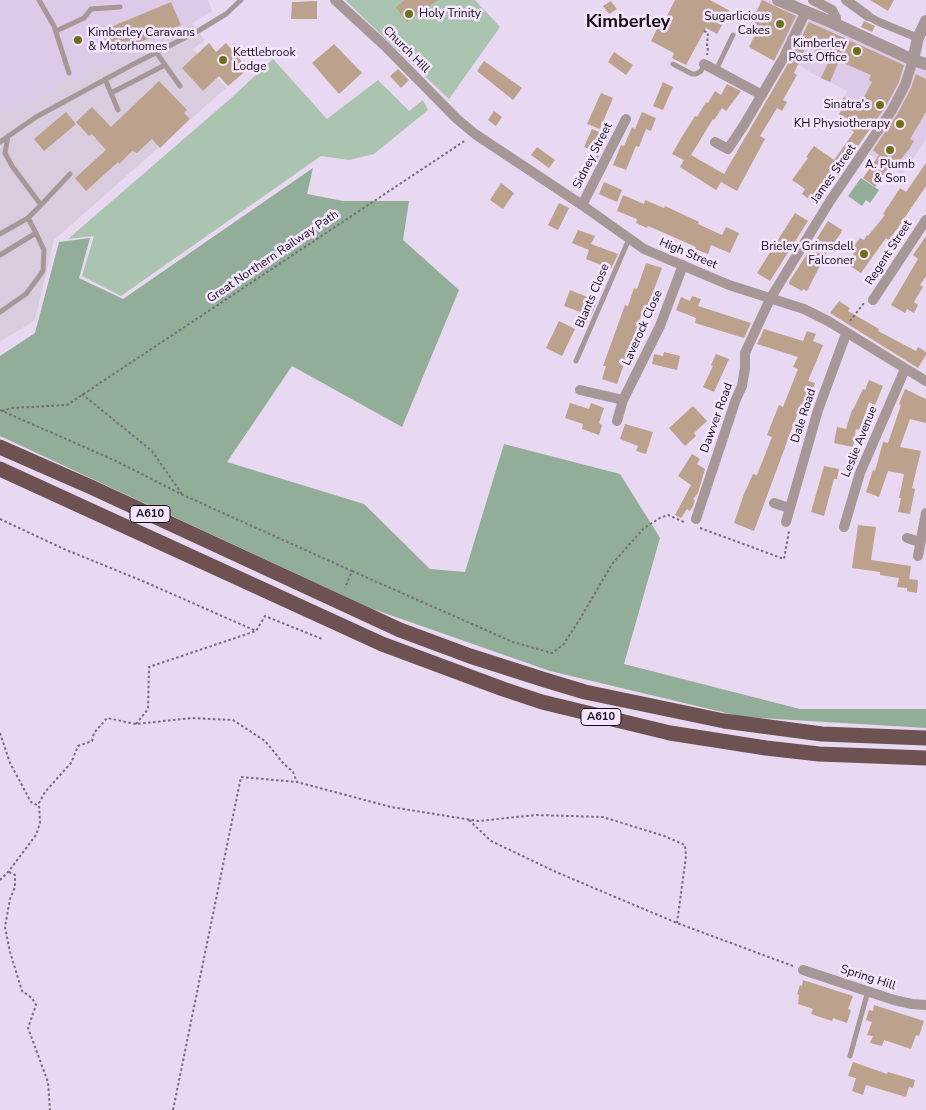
<!DOCTYPE html>
<style>
body{margin:0}
canvas{display:block;background:#e8d8f1}
</style>
<canvas width="926" height="1110"></canvas>
<script>
const g = document.querySelector('canvas').getContext('2d');
g.lineJoin = 'round';
function fill(path, color) { g.fillStyle = color; g.fill(path, 'evenodd'); }
const toPath = rows => new Path2D(rows.map(r => 'M' + r).join(''));
function strokePath(path, color, width, dash) { g.strokeStyle = color; g.lineWidth = width; g.lineCap = dash ? 'butt' : 'round'; g.setLineDash(dash || []); g.stroke(path); }
function label(font, color, halo, rows, align = 'center') {
  g.font = font + ' "Nunito Sans",sans-serif'; g.lineWidth = 5; g.setLineDash([]); g.textBaseline = 'middle'; g.strokeStyle = halo; g.fillStyle = color; for (const [text, x, y, turn = 0] of rows) {
    g.save(); g.translate(x, y); g.rotate((+turn || 0) * Math.PI / 180); g.textAlign = isNaN(turn) ? turn : align; if (halo) g.strokeText(text, 0, 0); g.fillText(text, 0, 0); g.restore();
  }
}
const built = toPath([
 [0,0,208,0,212,11,192,23,122,57,24,103,0,112],
 [762,0,768,0,926,68,926,139,902,175,869,154,883,132,838,107,848,91,813,74,790,59,792,53,781,50,747,31]
]);
const industrial = toPath([
 [192,23,205,40,193,49,226,88,54,240,35,320,0,342,0,112,24,103]
]);
const green = toPath([
 [345,0,475,0,500,27,449,99],
 [273,59,327,119,378,80,409,111,423,100,428,110,374,154,349,160,321,156,121,296,82,276,94,236,68,239,230,99]
]);
const forest = toPath([
 [313,168,307,194,343,201,409,201,403,240,459,290,402,427,292,366,227,462,364,504,430,569,465,572,504,444,620,474,660,538,624,664,800,709,926,709,926,728,743,717,550,671,370,608,0,436,0,356,35,333,59,242,90,238,79,278,123,299],
 [861,178,879,190,870,203,866,200,862,206,848,196]
]);
const building = toPath([
 [405,0,438,0,407,22,396,7],
 [675,0,710,0,730,11,717,34,706,28,686,65,672,58,674,53,651,41,659,25,662,26],
 [762,0,796,16,774,61,749,47,757,31,749,27],
 [870,0,894,0,888,11],
 [317,1,317,19,291,19,292,2],
 [611,1,617,9,609,14,603,6],
 [171,2,181,25,111,54,101,31],
 [864,21,875,26,872,32,861,27],
 [809,22,904,65,899,82,886,106,817,205,802,194,805,189,792,180,808,158,806,157,814,146,834,160,854,132,849,128,853,122,839,114,842,109,838,107,844,97,859,106,872,82,869,80,871,75,839,61,830,82,821,78,830,59,824,56,828,49,824,47,821,42,816,44,809,40,794,73,797,75,783,100,787,102,782,111,777,108,760,136,765,139,737,191,721,182,716,190,680,167,684,160,672,154,680,140,695,116,697,117,706,102,708,103,715,91,721,95,727,84,741,91,726,111,722,108,714,120,713,119,691,155,724,174,790,60],
 [209,43,216,52,226,43,248,69,228,86,219,76,203,91,182,68],
 [334,44,362,73,339,94,312,63],
 [614,52,633,65,626,75,608,62],
 [484,61,522,88,513,100,477,71],
 [398,69,409,80,401,88,390,76],
 [916,74,926,79,926,112,910,139,914,141,909,149,898,163,894,160,875,187,863,178,879,155,873,150,898,113,911,88],
 [159,81,187,110,184,113,190,119,160,148,152,139,137,153,132,151,119,164,118,162,86,191,75,178,106,150,92,134,89,136,76,122,92,107,111,127],
 [663,82,673,87,663,110,653,106],
 [601,93,613,98,600,129,587,124],
 [494,111,502,117,496,126,488,120],
 [66,112,76,124,44,151,34,139],
 [642,112,656,118,651,131,646,129,639,147,636,146,626,170,613,165,621,145,624,146,632,127,635,129],
 [592,129,604,134,597,152,584,147],
 [537,147,555,160,549,168,531,155],
 [590,152,599,156,594,167,585,163],
 [926,163,926,186,897,229,889,240,886,238,861,273,850,266,854,260,851,258,857,248,854,246,860,238,864,240,867,235,868,236,885,215,883,214,900,188,906,192],
 [604,182,622,190,617,202,599,194],
 [501,183,514,193,503,209,490,200],
 [623,195,644,204,645,200,664,208,665,206,699,222,698,224,722,235,726,227,739,233,730,253,711,245,708,254,695,249,696,247,678,239,648,226,647,228,636,223,637,219,617,211],
 [559,203,569,208,558,230,548,225],
 [795,213,808,221,770,281,757,273],
 [828,221,842,230,841,233,827,252,807,291,803,289,802,291,789,284,789,282],
 [578,230,595,236,591,244,618,254,611,269,586,259,589,250,572,243],
 [926,236,926,276,920,285,923,287,914,302,918,305,914,313,907,309,905,313,891,305,918,259,913,255],
 [646,263,662,268,646,311,643,310,617,384,602,379,606,366,603,366,625,305,628,306,634,288,637,289],
 [570,290,597,301,591,316,564,306],
 [692,296,701,299,698,306,751,323,744,338,695,323,696,318,676,310,681,297,690,301],
 [839,301,850,308,848,311,879,329,878,331,916,351,918,347,926,352,926,355,918,368,830,313],
 [559,321,575,329,562,356,546,348],
 [764,329,803,341,807,331,816,334,813,341,823,345,808,381,815,383,806,406,801,404,754,531,734,523,744,494,753,474,757,475,772,437,767,435,779,405,783,407,798,369,793,367,798,357,757,344],
 [664,352,680,356,677,370,652,364,654,354,663,356],
 [716,354,729,359,714,392,703,387,713,366,711,365],
 [869,380,883,386,875,405,869,402,860,430,856,429,853,447,834,443,837,427,846,429,852,410,853,410,863,389,865,390],
 [905,389,926,399,926,423,910,419,900,447,921,451,912,488,915,489,910,514,898,512,901,498,899,498,904,474,888,471,879,497,866,492,873,470,875,471,883,442,888,443,901,405,899,404],
 [570,403,589,409,591,403,604,408,599,423,602,425,599,435,582,429,583,424,565,418],
 [693,406,707,421,694,433,696,436,685,446,669,428],
 [625,424,653,432,646,454,636,451,638,446,620,439],
 [692,454,700,459,697,464,705,469,698,493,693,499,695,500,693,506,690,511,687,509,681,518,675,515,691,485,678,476],
 [824,466,839,469,837,479,834,479,824,516,811,512],
 [858,525,876,527,871,560,911,566,909,579,918,580,917,593,907,591,907,588,897,587,899,578,880,575,880,572,852,568],
 [803,980,853,996,848,1009,851,1010,847,1023,833,1018,832,1021,811,1014,813,1009,798,1004,799,995,797,994,800,985,802,986],
 [874,1005,924,1021,919,1036,916,1035,911,1049,884,1040,882,1046,870,1043,873,1036,867,1035,872,1022,866,1020,869,1010,873,1011],
 [853,1062,887,1074,888,1072,915,1080,913,1088,909,1087,906,1097,866,1085,863,1095,852,1091,856,1078,848,1076]
]);
const path = toPath([
 [704,31,708,33,707,46,708,47,707,55],
 [850,321,864,303],
 [82,394,152,451,182,494],
 [0,410,116,461,183,495,352,571,345,588],
 [2,411,11,408,67,405,466,140],
 [0,519,64,549,145,582,256,631],
 [700,528,784,559,789,531],
 [352,571,513,642,552,653,563,645,580,619,612,564,644,528,660,518,668,515,686,523],
 [136,724,148,709,149,667,256,631,265,616,322,639],
 [0,733,10,763,31,802,39,806],
 [469,820,491,841,556,872,677,923,793,966],
 [9,872,15,875,15,887,10,899,5,927,10,952,22,991,32,998,36,1005,28,1028,48,1082,50,1110],
 [0,880,9,871,36,835,40,823,39,803,45,792,71,763,78,746,92,741,94,733,107,718,136,724,192,718,233,720,265,741,284,764,293,772,297,782,391,807,478,821,537,815,603,817,664,836,685,845,686,856,677,923],
 [173,1110,241,777,297,782]
]);
const service = toPath([
 [39,0,54,26,69,73],
 [56,31,84,18,91,9,120,7],
 [156,52,180,86],
 [816,56,820,46],
 [673,64,692,74,696,74,701,71,704,64],
 [716,70,733,35],
 [105,79,118,110],
 [111,93,165,65],
 [0,142,36,117,130,66,198,31,226,14,241,0],
 [41,205,70,174],
 [0,234,28,218,41,205,12,166,5,153,8,136],
 [0,255,36,233,28,218],
 [0,312,26,294,43,271,44,250,36,233],
 [576,361,629,239],
 [850,1056,868,991]
]);
const pedestrian = toPath([
 [868,16,879,22,918,38]
]);
const minor = toPath([
 [335,0,385,46,457,119,475,134,582,205,644,249,729,285,804,309,828,321,926,381],
 [813,0,832,10,836,18,836,24],
 [846,0,868,16],
 [704,64,762,95],
 [715,142,728,149,744,125,784,57,806,11],
 [582,205,626,119],
 [873,300,926,220],
 [580,390,623,400],
 [617,421,623,400,660,326,683,265],
 [774,503,789,508],
 [696,519,736,399,742,386,745,368,745,353,770,299,830,201,892,110,905,85,913,60],
 [786,522,818,410,846,334],
 [844,527,860,473,905,369],
 [907,538,920,542],
 [918,556,926,513],
 [803,970,894,1000,912,1004,926,1005]
]);
const tertiary = toPath([
 [778,0,831,22,913,60,926,64],
 [913,60,918,38,926,21]
]);
const trunk = toPath([
 [0,447,91,487,400,630,470,656,545,680,585,692,724,721,822,734,926,738],
 [0,469,382,644,503,689,542,702,670,733,766,748,819,754,926,758]
]);
const markers = [
 [409,14,5,"#6d7015"],
 [780,24,5,"#6d7015"],
 [78,40,5,"#6d7015"],
 [857,51,5,"#6d7015"],
 [223,60,5,"#6d7015"],
 [880,105,5,"#6d7015"],
 [900,124,5,"#6d7015"],
 [890,150,5,"#6d7015"],
 [864,254,5,"#6d7015"]
];
const shields = [
 [150,514,40],
 [601,717,40]
];
const shieldNames = [
 ["A610",150,514],
 ["A610",601,717]
];
const poiNames = [
 ["Holy Trinity",419,14,"left"],
 ["Sugarlicious",770,17],
 ["Cakes",770,31],
 ["Kimberley Caravans",88,33,"left"],
 ["& Motorhomes",88,47,"left"],
 ["Kimberley",847,44],
 ["Post Office",847,58],
 ["Kettlebrook",233,53,"left"],
 ["Lodge",233,67,"left"],
 ["Sinatra's",870,105],
 ["KH Physiotherapy",890,124],
 ["A. Plumb",890,165,"center"],
 ["& Son",890,179,"center"],
 ["Brieley Grimsdell",854,247],
 ["Falconer",854,261]
];
const streetNames = [
 ["Church Hill",406,50,45],
 ["Sidney Street",593,156,-63],
 ["James Street",834,174,-55],
 ["Regent Street",889,253,-57],
 ["High Street",688,254,23],
 ["Great Northern Railway Path",273,257,-34],
 ["Blants Close",593,296,-67],
 ["Laverock Close",643,328,-66],
 ["Dale Road",804,416,-72],
 ["Dawver Road",717,418,-70],
 ["Leslie Avenue",860,442,-68],
 ["Spring Hill",868,978,18]
];
const districtNames = [
 ["Kimberley",628,23]
];
fill(built, '#ddc9e8');
fill(industrial, '#d9ccdf');
fill(green, '#aac4af');
fill(forest, '#93ae98');
fill(building, '#bca18d');
strokePath(path, '#756b7b', 2, [2.5, 2.5]);
strokePath(service, '#a79797', 5);
strokePath(pedestrian, '#a79797', 8);
strokePath(minor, '#a79797', 10);
strokePath(tertiary, '#a79797', 12);
strokePath(trunk, '#6e5252', 15);
for (const [x, y, r, color] of markers) { const dot = new Path2D(); dot.arc(x, y, r, 0, 2 * Math.PI); g.fillStyle = color; g.fill(dot); strokePath(dot, '#f5e5fe', 2); }
for (const [x, y, w] of shields) { const box = new Path2D(); box.roundRect(x - w / 2, y - 8.5, w, 17, 4); g.fillStyle = '#f5e5fe'; g.fill(box); strokePath(box, '#130e16', 1); }
label('bold 11px', '#130e16', null, shieldNames);
label('12px', '#130e16', '#f5e5fe', poiNames, 'right');
label('12px', '#130e16', '#f5e5fe', streetNames);
label('bold 18px', '#130e16', '#f5e5fe', districtNames);
</script>
